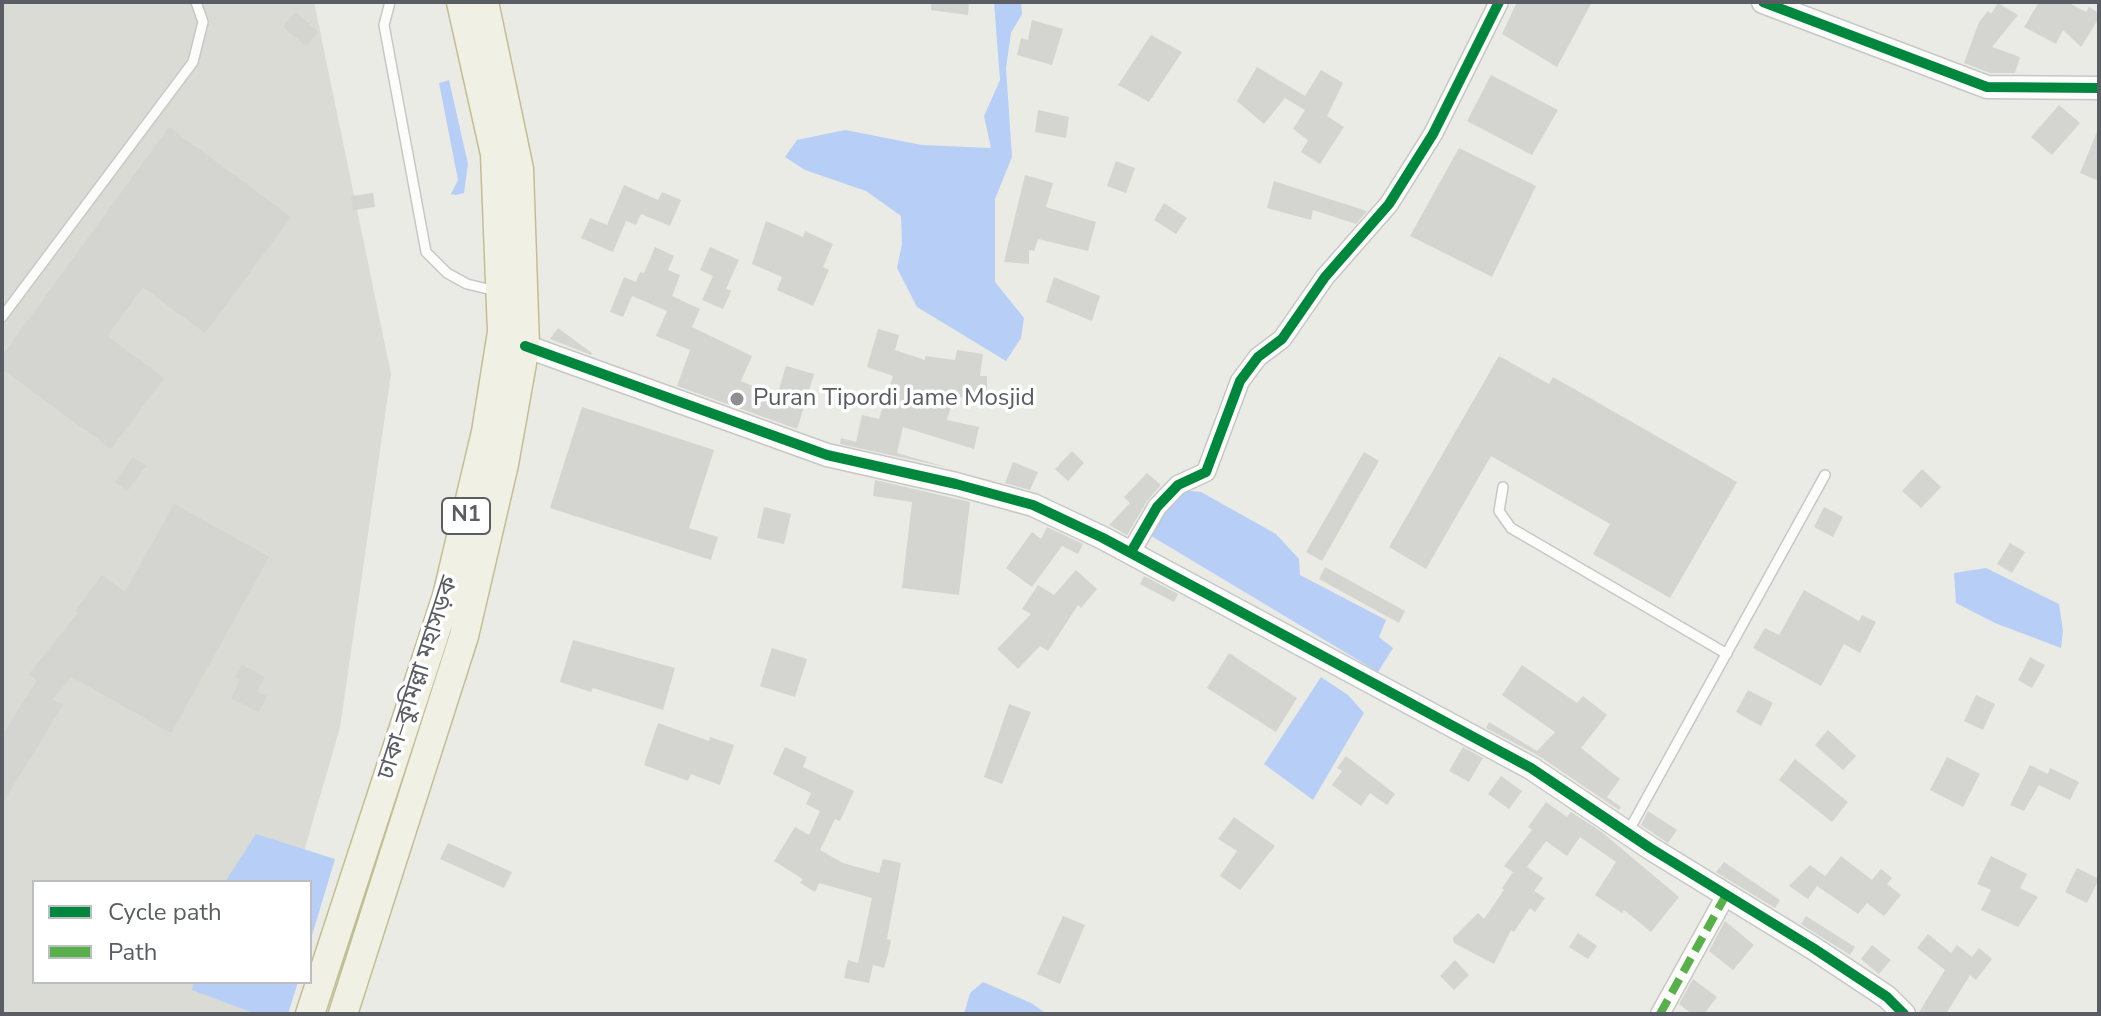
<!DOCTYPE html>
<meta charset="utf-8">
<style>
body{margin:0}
#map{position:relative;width:2101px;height:1016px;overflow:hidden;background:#ebebe5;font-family:"Nunito Sans",sans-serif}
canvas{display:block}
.frame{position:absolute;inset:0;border:4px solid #5a5d63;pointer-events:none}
.legend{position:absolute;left:32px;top:880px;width:280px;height:104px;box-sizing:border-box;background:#fff;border:2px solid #bdbec1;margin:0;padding:10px 14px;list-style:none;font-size:24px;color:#5a5d63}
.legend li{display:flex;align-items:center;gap:16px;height:40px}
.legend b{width:40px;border:2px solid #bdbec1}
</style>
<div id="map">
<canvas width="2101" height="1016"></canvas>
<div class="frame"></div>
<ul class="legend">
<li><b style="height:10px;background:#00873e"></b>Cycle path</li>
<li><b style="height:10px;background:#58b04a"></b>Path</li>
</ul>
</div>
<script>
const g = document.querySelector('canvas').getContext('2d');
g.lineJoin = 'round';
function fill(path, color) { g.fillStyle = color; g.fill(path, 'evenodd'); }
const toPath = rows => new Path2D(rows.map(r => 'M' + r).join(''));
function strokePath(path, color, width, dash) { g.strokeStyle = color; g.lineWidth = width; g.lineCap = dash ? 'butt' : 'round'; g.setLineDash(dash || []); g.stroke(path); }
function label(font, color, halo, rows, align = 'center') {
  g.font = font + ' "Nunito Sans","Noto Sans Bengali",sans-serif'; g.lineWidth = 7; g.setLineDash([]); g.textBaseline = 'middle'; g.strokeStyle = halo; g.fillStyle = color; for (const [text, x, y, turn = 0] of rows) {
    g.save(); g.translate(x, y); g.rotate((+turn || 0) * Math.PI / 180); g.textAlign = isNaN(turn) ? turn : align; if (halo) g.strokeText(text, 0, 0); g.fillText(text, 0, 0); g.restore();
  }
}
const industrial = toPath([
 [2,2,314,2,391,374,340,728,295,882,34,882,34,982,266,982,257,1014,2,1014]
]);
const water = toPath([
 [994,2,1021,2,1022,14,1011,33,1006,68,1012,157,995,199,995,282,1024,318,1021,338,1006,361,917,307,897,268,902,244,901,216,866,191,805,170,785,157,797,140,845,130,922,145,991,148,984,116,1000,80],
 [449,80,468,164,464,193,456,195,451,194,458,180,439,83],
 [1182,490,1201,492,1276,534,1299,559,1300,575,1386,620,1379,637,1393,648,1378,672,1148,534],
 [1986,568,2059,604,2063,631,2061,648,1995,623,1956,603,1954,573],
 [1321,677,1348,695,1364,713,1313,800,1264,764],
 [256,834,335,859,310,942,310,882,225,882],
 [194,982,298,982,288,1014,256,1014,192,990],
 [983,982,1031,1003,1047,1014,964,1014,970,993]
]);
const building = toPath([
 [931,2,969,2,968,15,931,10],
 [1517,2,1592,2,1557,67,1502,34],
 [2039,2,2067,2,2086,12,2089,7,2099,13,2099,18,2081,47,2063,30,2056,44,2024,27],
 [1998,3,2018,15,1992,47,2020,57,2015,73,1990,73,1964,63,1979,22,1988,11,1991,14],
 [296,12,318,32,306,46,283,27],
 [1032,20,1063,29,1052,65,1017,55,1021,38,1028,40],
 [1151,35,1182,52,1149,102,1118,85],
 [1257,67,1305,96,1321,70,1343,83,1327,116,1344,127,1320,164,1301,152,1308,140,1293,129,1305,110,1285,98,1264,124,1237,101],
 [1491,75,1558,110,1532,155,1467,121],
 [2059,105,2080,123,2052,155,2031,137],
 [1038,110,1069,117,1066,138,1035,132],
 [169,127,291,217,205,333,143,287,107,336,164,378,111,449,2,369,2,356],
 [2099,127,2099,181,2080,173],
 [1459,148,1536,186,1492,277,1410,236],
 [1116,161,1135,168,1126,193,1107,186],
 [1025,175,1053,183,1046,207,1096,222,1088,251,1038,239,1034,251,1029,250,1029,264,1004,262],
 [1274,181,1320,196,1367,211,1356,224,1313,210,1311,220,1267,208],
 [624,185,658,200,662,192,681,200,670,226,641,214,636,225,626,221,613,252,581,238,590,218,607,225],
 [373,193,375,207,353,210,351,196],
 [1164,203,1187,218,1176,234,1154,220],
 [766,221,803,237,805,231,833,244,823,267,829,270,813,306,777,290,782,277,752,264],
 [655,247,674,256,668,270,680,275,672,296,700,309,692,327,752,356,741,381,777,396,786,366,814,374,797,429,677,386,690,350,656,336,667,311,632,296,623,317,610,312,624,277,636,282,640,272,644,273],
 [710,247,739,260,726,289,731,291,723,309,702,300,713,276,700,270],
 [1054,277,1100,296,1092,321,1046,302],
 [558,328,592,353,591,355,550,339],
 [878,329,899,335,895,350,925,360,925,356,955,360,957,350,983,354,980,376,987,376,987,398,954,397,947,420,979,427,974,449,903,427,897,453,950,468,840,444,841,438,856,442,862,415,879,419,893,376,867,367],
 [1499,356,1549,384,1553,377,1737,482,1670,598,1593,554,1610,524,1491,456,1426,569,1389,547],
 [582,407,714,450,689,528,718,537,711,560,550,508],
 [1072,451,1084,463,1068,481,1055,469],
 [1364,452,1379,461,1322,561,1306,552],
 [133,457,146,466,127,491,115,482],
 [1013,462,1038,472,1030,490,1005,483],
 [1922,469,1941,487,1921,508,1902,491],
 [1147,473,1161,485,1147,501,1127,535,1109,525,1130,503,1124,497],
 [875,480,970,502,959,595,902,588,912,502,873,496],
 [174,504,269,557,171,733,72,677,52,699,63,705,2,804,2,736,37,680,29,674,78,613,75,611,102,575,125,592],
 [764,507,791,514,784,544,757,538],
 [1824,507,1843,517,1833,537,1814,527],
 [1047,527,1083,544,1078,554,1062,546,1032,587,1006,568,1032,532,1041,539],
 [2010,543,2025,552,2012,573,1997,564],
 [1325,567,1405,611,1399,623,1319,579],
 [1076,570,1097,589,1081,608,1078,605,1048,651,1040,646,1018,669,997,649,1031,614,1022,609,1038,585,1054,595],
 [1144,576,1178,594,1174,602,1140,584],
 [1804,590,1859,621,1862,615,1876,622,1860,653,1844,644,1821,686,1753,648,1765,628,1779,635],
 [573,640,675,668,663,710,593,688,591,692,560,682],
 [772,648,807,659,795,697,760,686],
 [1229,653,1297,698,1276,732,1207,688],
 [2030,657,2045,665,2032,688,2018,680],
 [242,665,265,677,257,692,267,696,259,712,231,698,240,680,235,677],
 [1522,665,1577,703,1583,696,1607,715,1581,748,1620,779,1607,797,1621,807,1619,810,1539,756,1486,728,1489,722,1537,751,1555,732,1502,695],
 [1748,690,1773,703,1761,726,1736,712],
 [1976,695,1995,704,1983,730,1964,721],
 [1009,704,1031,712,1002,784,984,777],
 [658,723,709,741,710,737,734,745,720,785,691,774,688,781,644,765],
 [1828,730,1856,756,1843,770,1815,745],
 [785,747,807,757,803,767,854,791,840,821,835,819,820,850,843,863,879,873,883,859,901,863,887,939,891,940,888,954,884,968,873,965,869,983,844,978,848,960,858,963,872,898,819,883,815,892,800,883,803,879,774,861,795,827,809,835,820,811,806,804,811,793,773,774],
 [1463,747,1483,758,1469,782,1449,771],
 [1346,756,1395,794,1387,805,1370,793,1361,806,1332,785,1342,771,1337,768],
 [1947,757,1980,774,1963,807,1930,790],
 [1795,759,1848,802,1832,822,1779,780],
 [2030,765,2048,774,2050,768,2079,782,2070,800,2039,785,2024,811,2010,805],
 [1501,776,1522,791,1509,809,1488,794],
 [1546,802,1567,817,1571,812,1603,833,1679,897,1651,932,1624,910,1622,913,1595,895,1616,862,1580,837,1567,856,1546,841,1527,867,1543,878,1534,891,1545,898,1535,912,1530,908,1514,932,1511,930,1494,964,1454,943,1453,938,1478,913,1484,919,1504,890,1502,888,1513,872,1504,866,1532,830,1528,827],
 [1648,811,1677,830,1668,843,1641,825],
 [1234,817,1275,846,1240,890,1220,876,1237,851,1218,839],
 [448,843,512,872,504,888,440,859],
 [1841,856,1872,880,1881,869,1892,878,1887,884,1901,895,1884,916,1867,903,1858,914,1817,886,1808,899,1789,886,1810,865,1825,876],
 [1991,856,2027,874,2020,888,2038,897,2018,927,1981,910,1991,890,1977,884],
 [1724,862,1780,900,1775,908,1716,872],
 [2077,868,2099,879,2087,903,2065,892],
 [1063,916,1085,925,1060,984,1037,974],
 [1806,916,1855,947,1850,955,1801,924],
 [1725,921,1754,945,1733,970,1709,951],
 [1578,933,1597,946,1588,959,1569,947],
 [1928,934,1951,953,1957,945,1972,957,1979,948,1992,959,1976,980,1970,975,1946,1014,1918,1014,1945,970,1917,948],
 [1872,945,1891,960,1879,974,1861,959],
 [1455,960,1469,975,1454,990,1440,976],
 [1693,979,1717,997,1704,1014,1692,1014,1679,1004]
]);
const service = toPath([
 [390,2,384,25,426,252,447,273,467,284,496,291],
 [2,317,193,62,203,22,196,2],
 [1503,487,1499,511,1511,528,1727,654],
 [1628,832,1825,475]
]);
const minor = toPath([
 [1131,552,1157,507,1178,485,1206,472,1240,381,1258,357,1282,339,1325,277,1389,204,1433,134,1499,2],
 [1660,1014,1726,895]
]);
const tertiary = toPath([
 [1763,2,1987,87,2099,88],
 [525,346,827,455,956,484,1033,505,1103,538,1531,768,1650,848,1813,948,1887,997,1904,1014]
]);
const trunk = toPath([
 [310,1014,447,596,486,432,502,332,495,154,461,2],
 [343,1014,464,636,504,464,525,346,519,169,484,2]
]);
const quiet = toPath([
 [1660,1014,1726,895]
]);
const cycleway = toPath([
 [1763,2,1987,87,2099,88],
 [525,346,827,455,956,484,1033,505,1103,538,1531,768,1650,848,1813,948,1887,997,1904,1014],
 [1131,552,1157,507,1178,485,1206,472,1240,381,1258,357,1282,339,1325,277,1389,204,1433,134,1499,2]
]);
const markers = [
 [737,399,8,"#8d8f90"]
];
const shields = [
 [466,516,48]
];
const shieldNames = [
 ["N1",466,516]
];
const poiNames = [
 ["Puran Tipordi Jame Mosjid",753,399]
];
const streetNames = [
 ["ঢাকা–কুমিল্লা মহাসড়ক",419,678,-72]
];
fill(industrial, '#dbdbd5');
fill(water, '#b7cef7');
fill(building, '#d4d4d0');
strokePath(service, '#c7c7c6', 12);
strokePath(minor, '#c7c7c6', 21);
strokePath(tertiary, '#c7c7c6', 25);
strokePath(trunk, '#c3be92', 31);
strokePath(service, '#fcfcfb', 9);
strokePath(minor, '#fcfcfb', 18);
strokePath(tertiary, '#fcfcfb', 22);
strokePath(trunk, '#f0f0e4', 28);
strokePath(quiet, '#58b04a', 8, [16, 8]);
strokePath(cycleway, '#00873e', 10);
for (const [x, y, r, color] of markers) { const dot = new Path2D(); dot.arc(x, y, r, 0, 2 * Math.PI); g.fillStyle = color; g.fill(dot); strokePath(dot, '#fff', 3); }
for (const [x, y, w] of shields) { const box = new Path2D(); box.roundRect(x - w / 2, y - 18, w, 36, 6); g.fillStyle = '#fff'; g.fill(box); strokePath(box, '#5a5d63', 2); }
label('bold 22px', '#5a5d63', null, shieldNames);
label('24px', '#5a5d63', '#fff', poiNames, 'left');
label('24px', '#5a5d63', '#fff', streetNames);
</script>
